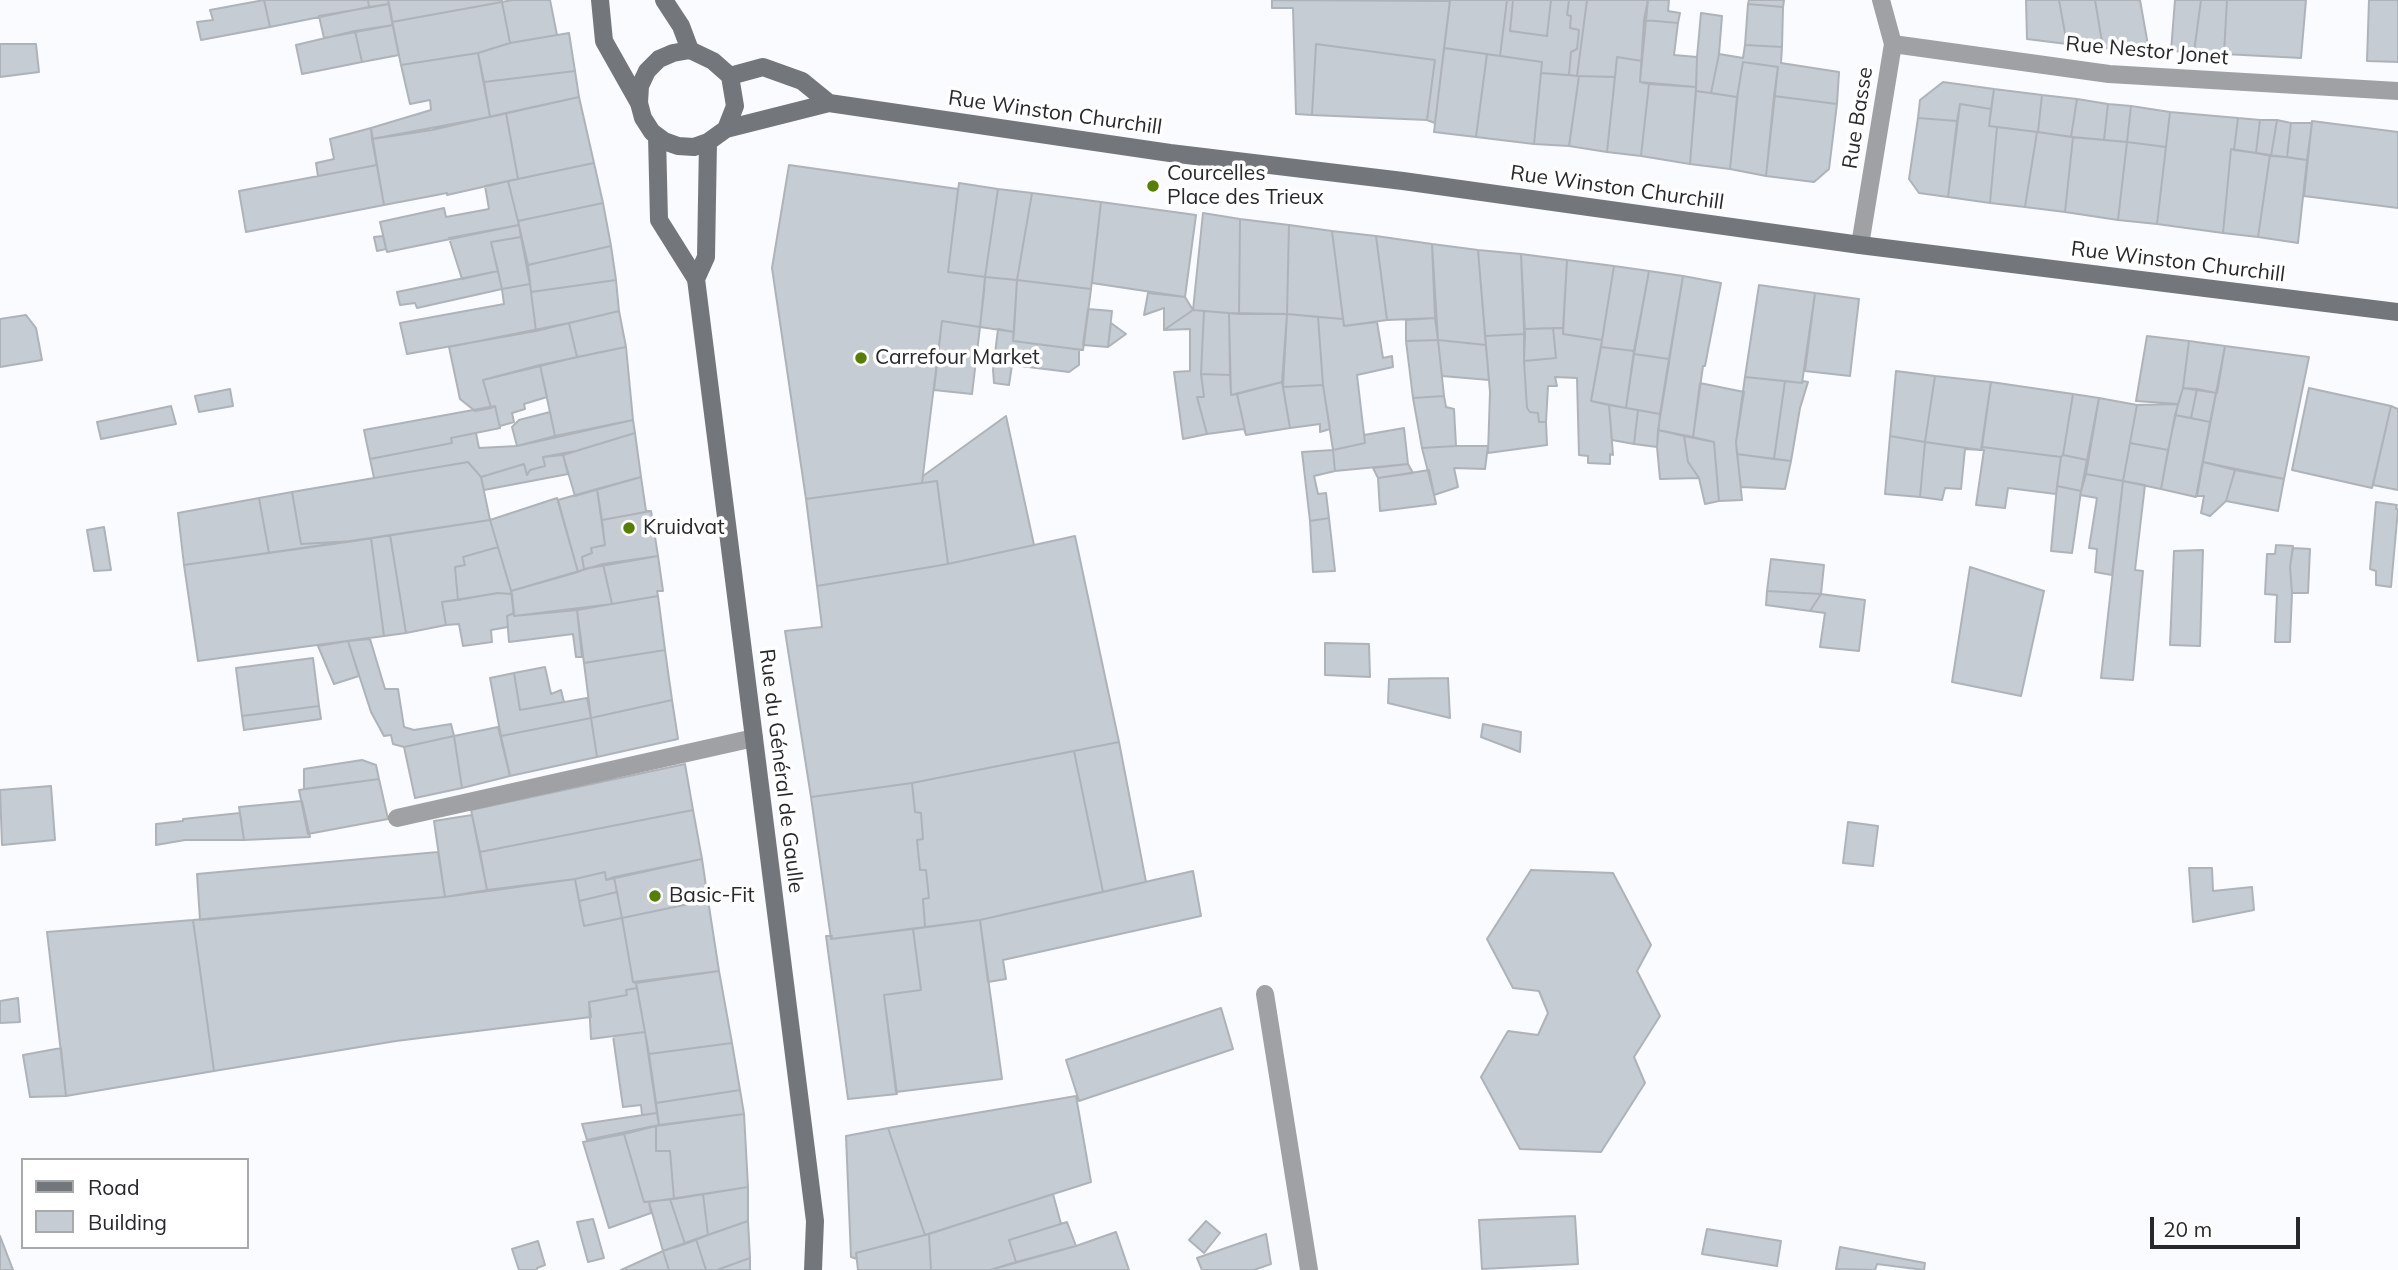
<!DOCTYPE html>
<meta charset="utf-8">
<style>
body{margin:0}
#map{position:relative;width:2398px;height:1270px;overflow:hidden;background:#f9fbfe;font-family:Mulish,sans-serif}
canvas{display:block}
.legend{position:absolute;left:21px;top:1158px;width:228px;height:91px;box-sizing:border-box;background:#fff;border:2px solid #a8a9aa;margin:0;padding:9px 12px;list-style:none;font-size:21px;color:#26282b}
.legend li{display:flex;align-items:center;gap:14px;height:35px}
.legend b{width:35px;border:2px solid #a8a9aa}
.scale{position:absolute;left:2150px;top:1217px;width:150px;height:32px;box-sizing:border-box;border:4px solid #26282b;border-top:0;padding-left:9px;font-size:21px;line-height:24px;white-space:nowrap;color:#26282b;-webkit-text-stroke:5px #fff;paint-order:stroke}
</style>
<div id="map">
<canvas width="2398" height="1270"></canvas>
<ul class="legend">
<li><b style="height:9px;background:#73777b"></b>Road</li>
<li><b style="height:19px;background:#c6ccd3"></b>Building</li>
</ul>
<div class="scale">20 m</div>
</div>
<script>
const g = document.querySelector('canvas').getContext('2d');
g.lineJoin = 'round';
function fill(path, color) { g.fillStyle = color; g.fill(path, 'evenodd'); }
const toPath = rows => new Path2D(rows.map(r => 'M' + r).join(''));
function strokePath(path, color, width, dash) { g.strokeStyle = color; g.lineWidth = width; g.lineCap = dash ? 'butt' : 'round'; g.setLineDash(dash || []); g.stroke(path); }
function label(font, color, halo, rows, align = 'center') {
  g.font = font + ' Mulish,sans-serif'; g.lineWidth = 7; g.setLineDash([]); g.textBaseline = 'middle'; g.strokeStyle = halo; g.fillStyle = color; for (const [text, x, y, turn = 0] of rows) {
    g.save(); g.translate(x, y); g.rotate((+turn || 0) * Math.PI / 180); g.textAlign = isNaN(turn) ? turn : align; if (halo) g.strokeText(text, 0, 0); g.fillText(text, 0, 0); g.restore();
  }
}
const building = toPath([
 [264,0,368,0,369,7,270,27,264,0],
 [264,0,270,27,201,40,197,22,213,20,210,10,264,0],
 [368,0,388,0,389,4,369,7,368,0],
 [388,0,502,0,502,2,392,22,388,0],
 [512,0,550,0,557,35,510,43,502,2,512,0],
 [1272,0,1450,1,1435,123,1427,120,1435,60,1316,44,1312,115,1296,114,1293,8,1272,8,1272,0],
 [1450,0,1507,0,1500,56,1444,48,1450,0],
 [1507,0,1513,0,1510,31,1547,36,1551,0,1569,0,1567,15,1571,16,1570,28,1579,30,1577,49,1571,52,1569,75,1541,73,1542,62,1500,56,1507,0],
 [1513,0,1551,0,1547,36,1510,31,1513,0],
 [1569,0,1587,0,1577,76,1569,75,1571,52,1577,49,1579,30,1570,28,1571,16,1567,15,1569,0],
 [1587,0,1648,0,1642,61,1617,57,1615,77,1577,76,1587,0],
 [1648,0,1669,0,1668,11,1680,13,1678,23,1644,20,1648,0],
 [1749,0,1784,0,1783,7,1748,4,1749,0],
 [2026,0,2059,0,2067,44,2027,39,2026,0],
 [2059,0,2095,0,2103,48,2067,44,2059,0],
 [2095,0,2140,0,2149,51,2103,48,2095,0],
 [2175,0,2201,0,2194,52,2171,51,2175,0],
 [2201,0,2227,0,2224,54,2194,52,2201,0],
 [2227,0,2306,0,2301,58,2224,54,2227,0],
 [2369,0,2398,0,2398,62,2367,61,2369,0],
 [502,2,510,43,478,53,401,65,392,22,502,2],
 [389,4,393,25,324,38,319,16,389,4],
 [1748,4,1783,7,1782,47,1745,45,1748,4],
 [1701,13,1722,16,1719,54,1711,93,1696,91,1697,57,1701,13],
 [1644,20,1678,23,1674,55,1697,57,1696,87,1640,82,1644,20],
 [393,25,399,55,362,62,355,31,393,25],
 [355,31,362,62,302,74,296,45,355,31],
 [569,33,575,71,484,82,478,53,510,43,569,33],
 [0,44,36,44,39,72,0,77,0,44],
 [1316,44,1435,60,1427,120,1312,115,1316,44],
 [1745,45,1782,47,1781,63,1839,72,1837,104,1774,96,1778,67,1743,62,1737,97,1711,93,1719,54,1743,58,1745,45],
 [1444,48,1487,54,1476,137,1434,132,1444,48],
 [478,53,490,117,372,139,371,128,431,110,430,100,410,104,401,65,478,53],
 [1487,54,1542,62,1534,144,1476,137,1487,54],
 [1617,57,1642,61,1640,82,1649,84,1641,156,1607,152,1617,57],
 [1743,62,1778,67,1766,176,1730,169,1738,92,1743,62],
 [575,71,579,97,490,117,484,82,575,71],
 [1541,73,1579,76,1569,146,1534,144,1541,73],
 [1579,76,1615,77,1607,152,1569,146,1579,76],
 [1943,82,1994,89,1991,109,1960,104,1957,121,1918,118,1920,100,1943,82],
 [1649,84,1696,87,1690,164,1641,156,1649,84],
 [1994,89,2042,95,2038,132,1989,126,1994,89],
 [1696,91,1737,97,1730,169,1690,164,1696,91],
 [2042,95,2077,99,2071,137,2038,132,2042,95],
 [1774,96,1837,104,1829,169,1814,182,1766,176,1774,96],
 [579,97,594,163,518,179,506,113,579,97],
 [2077,99,2108,104,2104,140,2071,137,2077,99],
 [1960,104,1991,109,1989,126,1997,127,1990,203,1948,197,1960,104],
 [2108,104,2131,106,2127,142,2104,140,2108,104],
 [2131,106,2170,112,2166,147,2127,142,2131,106],
 [2170,112,2238,118,2234,150,2231,149,2223,233,2157,224,2170,112],
 [506,113,518,179,447,195,447,193,384,205,372,139,432,130,506,113],
 [1918,118,1957,121,1948,197,1919,193,1909,179,1918,118],
 [2238,118,2260,120,2256,153,2234,150,2238,118],
 [2260,120,2277,120,2271,156,2256,153,2260,120],
 [2277,120,2291,123,2287,157,2271,156,2277,120],
 [2312,121,2398,132,2398,208,2304,196,2312,121],
 [2291,123,2312,123,2307,160,2287,157,2291,123],
 [1997,127,2037,132,2025,207,1990,203,1997,127],
 [371,128,377,165,318,176,316,163,334,159,330,139,371,128],
 [2037,132,2073,137,2065,212,2025,207,2037,132],
 [2073,137,2127,142,2118,220,2065,212,2073,137],
 [2127,142,2166,147,2157,224,2118,220,2127,142],
 [2231,149,2270,155,2258,237,2223,233,2231,149],
 [2270,155,2307,160,2298,243,2258,237,2270,155],
 [594,163,603,203,518,221,508,181,594,163],
 [377,165,384,205,246,232,239,191,377,165],
 [789,165,958,189,948,272,985,277,984,292,980,327,942,321,922,483,806,499,772,268,789,165],
 [508,181,519,225,387,252,380,222,444,208,446,217,489,209,485,186,508,181],
 [959,183,998,189,985,277,948,272,959,183],
 [998,189,1032,193,1017,280,985,277,998,189],
 [1032,193,1101,202,1091,289,1017,280,1032,193],
 [1101,202,1196,215,1185,297,1092,283,1101,202],
 [603,203,611,246,528,265,518,221,603,203],
 [1203,213,1240,219,1239,314,1193,310,1203,213],
 [1240,219,1289,225,1287,314,1239,314,1240,219],
 [519,225,521,237,491,242,498,271,462,279,449,238,519,225],
 [1289,225,1332,231,1343,319,1287,314,1289,225],
 [1332,231,1376,236,1387,320,1344,326,1332,231],
 [383,236,386,249,377,251,374,237,383,236],
 [1376,236,1432,244,1435,318,1387,320,1376,236],
 [521,237,530,284,502,289,491,242,521,237],
 [1432,244,1478,250,1486,345,1438,340,1432,244],
 [611,246,616,280,531,292,528,265,611,246],
 [1478,250,1521,254,1525,334,1485,336,1478,250],
 [1521,254,1567,260,1563,328,1524,329,1521,254],
 [1567,260,1614,266,1602,340,1563,334,1567,260],
 [1614,266,1649,271,1634,351,1601,347,1614,266],
 [498,271,502,289,417,308,415,303,400,305,397,292,498,271],
 [1649,271,1683,276,1669,359,1634,354,1649,271],
 [1683,276,1721,283,1705,366,1703,366,1693,437,1658,430,1683,276],
 [985,277,1017,280,1014,332,980,327,985,277],
 [616,280,619,311,536,331,531,292,616,280],
 [1017,280,1091,289,1083,350,1013,341,1017,280],
 [530,284,536,331,407,354,400,323,504,304,502,289,530,284],
 [1759,285,1815,293,1802,383,1745,377,1759,285],
 [1148,293,1185,297,1193,310,1164,330,1164,308,1144,315,1148,293],
 [1815,293,1859,299,1850,376,1805,371,1815,293],
 [1088,309,1112,311,1108,347,1083,345,1088,309],
 [1193,310,1204,311,1201,374,1204,397,1197,397,1207,434,1183,439,1174,372,1190,371,1190,329,1164,330,1193,310],
 [619,311,626,347,577,357,569,323,619,311],
 [1204,311,1229,313,1230,375,1201,374,1204,311],
 [1229,313,1287,314,1282,382,1231,395,1229,313],
 [1287,314,1318,317,1323,385,1283,387,1287,314],
 [26,315,36,328,42,360,0,367,0,319,26,315],
 [1318,317,1343,319,1344,326,1377,322,1383,358,1392,356,1393,367,1357,375,1365,443,1333,450,1323,385,1318,317],
 [1435,318,1438,340,1406,341,1406,320,1435,318],
 [942,321,980,327,972,394,934,390,942,321],
 [569,323,577,357,483,380,491,408,475,411,460,399,449,347,569,323],
 [1111,323,1126,334,1108,347,1111,323],
 [1553,328,1563,328,1563,334,1602,340,1591,401,1609,405,1613,455,1610,454,1610,464,1588,463,1588,456,1579,455,1577,378,1555,377,1557,386,1548,386,1546,422,1539,422,1538,413,1530,412,1527,408,1524,361,1556,358,1553,328],
 [1553,328,1556,358,1524,361,1524,329,1553,328],
 [998,329,1014,332,1013,341,1083,350,1079,350,1079,365,1069,372,1012,365,1009,385,994,383,993,370,998,329],
 [1525,334,1524,361,1527,408,1530,412,1538,413,1539,422,1546,422,1547,445,1488,453,1490,392,1485,336,1525,334],
 [2147,336,2189,341,2183,388,2178,404,2136,401,2147,336],
 [1438,340,1486,345,1489,380,1442,376,1438,340],
 [1438,340,1444,396,1413,398,1406,341,1438,340],
 [2189,341,2225,346,2217,393,2183,388,2189,341],
 [2225,346,2309,357,2284,479,2203,462,2225,346],
 [626,347,633,420,555,436,540,365,626,347],
 [1601,347,1634,351,1626,408,1591,401,1601,347],
 [1634,354,1669,359,1660,414,1626,408,1634,354],
 [540,365,547,397,524,404,525,409,512,413,514,422,500,426,500,428,495,406,491,408,483,380,540,365],
 [1896,371,1935,376,1925,442,1890,436,1896,371],
 [1201,374,1230,375,1231,395,1237,394,1246,435,1244,429,1207,434,1197,397,1204,397,1201,374],
 [1935,376,1991,382,1981,450,1925,442,1935,376],
 [1745,377,1785,381,1774,459,1737,454,1736,442,1745,377],
 [1785,381,1802,383,1803,381,1808,382,1800,408,1791,461,1774,459,1785,381],
 [1282,382,1290,428,1246,435,1237,394,1282,382],
 [1991,382,2073,394,2063,455,2061,457,1982,447,1991,382],
 [1700,383,1744,392,1736,442,1742,500,1719,501,1714,442,1693,437,1700,383],
 [1323,385,1330,429,1320,432,1320,424,1290,428,1283,387,1323,385],
 [2183,388,2197,389,2191,418,2175,415,2183,388],
 [2309,388,2391,406,2372,488,2292,470,2309,388],
 [230,389,233,406,199,412,195,396,230,389],
 [2197,389,2216,393,2210,422,2191,418,2197,389],
 [2073,394,2099,398,2087,460,2063,455,2073,394],
 [1444,396,1446,407,1454,409,1456,446,1422,448,1413,398,1444,396],
 [2099,398,2137,405,2123,481,2086,474,2099,398],
 [2178,404,2168,450,2130,443,2137,405,2178,404],
 [1609,405,1638,410,1634,444,1612,440,1609,405],
 [171,406,176,424,101,439,97,422,171,406],
 [495,406,500,428,451,438,452,443,370,459,364,430,495,406],
 [2391,406,2398,409,2398,490,2373,485,2391,406],
 [1638,410,1660,414,1657,447,1634,444,1638,410],
 [550,412,555,436,517,446,512,427,519,420,550,412],
 [2175,415,2210,422,2196,497,2161,489,2175,415],
 [1006,416,1034,545,948,564,937,481,922,483,923,476,1006,416],
 [633,420,635,433,576,451,543,457,545,466,530,470,527,475,524,464,481,477,468,462,374,478,370,459,452,443,451,438,476,433,479,448,517,446,633,420],
 [1404,428,1408,464,1335,471,1333,450,1365,443,1364,435,1404,428],
 [1658,430,1684,436,1688,462,1699,478,1660,479,1657,447,1658,430],
 [635,433,641,477,575,496,563,455,635,433],
 [1684,436,1714,442,1719,501,1705,504,1699,478,1688,462,1684,436],
 [1890,436,1925,442,1920,497,1885,494,1890,436],
 [1925,442,1980,450,1965,449,1961,489,1945,488,1942,500,1920,497,1925,442],
 [2130,443,2168,450,2161,489,2123,481,2130,443],
 [1456,446,1488,446,1485,469,1454,468,1458,487,1434,495,1422,448,1456,446],
 [1982,447,2061,457,2056,494,2008,488,2005,508,1976,505,1984,450,1981,450,1982,447],
 [1333,450,1335,471,1314,476,1318,494,1326,493,1329,518,1310,521,1302,452,1333,450],
 [1737,454,1791,461,1785,489,1741,487,1737,454],
 [563,455,568,474,484,490,481,477,524,464,527,475,530,470,545,466,543,457,563,455],
 [2063,455,2087,460,2081,491,2057,486,2061,457,2063,455],
 [468,462,481,477,490,520,354,541,301,544,292,492,468,462],
 [2203,462,2235,470,2226,501,2210,516,2201,513,2204,496,2197,496,2203,462],
 [1408,464,1413,473,1378,478,1373,468,1408,464],
 [1429,470,1436,504,1380,511,1378,478,1429,470],
 [2235,470,2284,479,2278,511,2226,501,2235,470],
 [2086,474,2123,481,2112,575,2095,572,2097,549,2089,548,2097,498,2080,495,2086,474],
 [641,477,646,511,651,511,602,520,597,489,641,477],
 [937,481,948,564,817,586,806,499,937,481],
 [2123,481,2145,485,2135,570,2143,571,2133,680,2101,678,2123,481],
 [2057,486,2081,491,2072,553,2051,551,2057,486],
 [597,489,605,545,591,548,592,553,582,557,584,569,578,572,558,500,597,489],
 [292,492,301,544,354,541,269,553,259,498,292,492],
 [259,498,269,553,184,565,178,513,259,498],
 [557,498,578,572,511,591,490,520,557,498],
 [2376,502,2397,505,2396,509,2398,509,2391,587,2376,585,2376,571,2370,569,2376,502],
 [651,511,658,556,584,569,582,557,592,553,591,548,605,545,602,520,651,511],
 [1329,518,1335,571,1313,572,1310,521,1329,518],
 [490,520,498,547,463,557,465,565,455,567,458,600,442,602,446,625,406,633,390,535,490,520],
 [104,527,111,570,94,571,87,530,104,527],
 [390,535,406,633,384,636,371,538,390,535],
 [1075,536,1119,742,912,783,811,797,785,631,822,627,817,586,948,564,1075,536],
 [371,538,384,636,198,661,184,565,371,538],
 [2276,545,2293,546,2290,567,2292,593,2290,642,2275,642,2277,595,2265,594,2267,554,2275,554,2276,545],
 [498,547,512,594,498,593,458,600,455,567,465,565,463,557,498,547],
 [2293,548,2310,549,2308,593,2292,593,2290,567,2293,548],
 [2203,550,2200,646,2170,645,2174,551,2203,550],
 [658,556,663,591,657,591,658,596,612,604,603,564,658,556],
 [1771,559,1824,565,1821,594,1767,591,1771,559],
 [603,564,612,604,514,616,511,591,603,564],
 [1970,567,2044,591,2021,696,1952,682,1970,567],
 [1767,591,1821,594,1810,611,1766,605,1767,591],
 [498,593,512,594,514,613,507,616,508,627,491,630,492,642,463,646,459,624,446,625,442,602,498,593],
 [1821,594,1865,600,1859,651,1820,647,1825,613,1810,611,1821,594],
 [658,596,665,650,584,663,577,610,658,596],
 [577,610,582,657,576,657,573,634,509,642,507,616,514,613,514,616,577,610],
 [370,639,385,689,398,689,404,727,414,730,451,724,454,736,404,747,393,744,391,735,384,736,371,712,348,641,370,639],
 [348,641,359,676,334,684,318,646,348,641],
 [1325,643,1369,644,1370,677,1325,675,1325,643],
 [665,650,672,700,591,718,584,663,665,650],
 [313,658,319,706,242,716,236,668,313,658],
 [545,667,551,694,561,690,564,702,520,710,514,673,545,667],
 [514,673,520,710,587,698,591,718,501,736,490,678,514,673],
 [1448,678,1450,718,1388,703,1389,679,1448,678],
 [672,700,678,739,597,757,591,718,672,700],
 [319,706,321,719,244,730,242,716,319,706],
 [591,718,597,757,510,776,501,736,591,718],
 [1483,724,1521,732,1520,752,1481,737,1483,724],
 [498,727,510,776,462,788,454,736,498,727],
 [454,736,462,788,415,798,404,747,454,736],
 [1119,742,1146,882,1103,892,1074,751,1119,742],
 [1074,751,1103,892,980,920,925,927,923,899,929,898,926,870,920,870,917,840,923,839,921,813,915,812,912,783,1074,751],
 [362,760,376,765,379,779,304,789,304,769,362,760],
 [685,764,693,810,480,852,471,810,685,764],
 [379,779,388,819,308,834,299,790,379,779],
 [912,783,915,812,921,813,923,839,917,840,920,870,926,870,929,898,923,899,925,927,831,939,811,797,912,783],
 [51,786,55,840,2,845,0,790,51,786],
 [302,801,310,837,244,840,239,807,302,801],
 [693,810,702,859,606,880,605,872,575,879,487,890,480,852,693,810],
 [240,813,244,840,185,840,156,845,156,824,183,821,183,819,240,813],
 [472,815,487,890,445,897,434,821,472,815],
 [1848,822,1878,826,1873,866,1843,863,1848,822],
 [438,852,445,897,200,920,197,874,438,852],
 [702,859,708,900,622,918,614,877,702,859],
 [2189,868,2212,868,2213,891,2252,887,2254,910,2193,922,2189,868],
 [1531,870,1613,873,1651,945,1637,971,1660,1016,1634,1057,1645,1083,1601,1152,1520,1149,1481,1077,1508,1031,1538,1035,1548,1013,1539,991,1513,988,1487,939,1531,870],
 [1193,871,1201,916,1003,960,1006,979,988,982,980,920,1193,871],
 [605,872,606,880,614,877,617,892,579,901,575,879,605,872],
 [575,879,584,926,622,918,633,982,636,983,637,988,626,990,627,995,589,1002,591,1017,396,1041,214,1071,193,920,445,897,575,879],
 [617,892,622,918,584,926,579,901,617,892],
 [708,900,719,971,633,982,622,918,708,900],
 [193,920,214,1071,66,1096,47,932,193,920],
 [980,920,1002,1079,896,1092,884,995,921,990,913,929,980,920],
 [913,929,921,990,884,995,897,1094,848,1099,826,936,832,936,831,939,913,929],
 [719,971,732,1043,649,1054,636,983,719,971],
 [637,988,645,1032,591,1039,589,1002,627,995,626,990,637,988],
 [18,998,20,1022,0,1023,0,1001,18,998],
 [1221,1008,1233,1049,1079,1101,1066,1060,1221,1008],
 [645,1032,657,1113,642,1115,641,1105,623,1107,613,1036,645,1032],
 [732,1043,740,1090,656,1103,649,1054,732,1043],
 [61,1048,66,1096,30,1097,23,1055,61,1048],
 [740,1090,744,1114,659,1125,656,1103,740,1090],
 [1076,1096,1091,1182,925,1235,888,1128,1076,1096],
 [657,1113,659,1125,587,1140,582,1124,657,1113],
 [744,1114,748,1187,674,1199,670,1151,656,1151,656,1126,744,1114],
 [656,1126,656,1151,670,1151,674,1199,644,1202,624,1134,656,1126],
 [888,1128,925,1235,856,1253,857,1259,851,1257,846,1136,888,1128],
 [624,1134,644,1202,649,1202,651,1213,609,1228,583,1142,624,1134],
 [748,1187,748,1221,708,1235,703,1194,748,1187],
 [703,1194,708,1235,685,1244,670,1199,703,1194],
 [1053,1194,1061,1224,1009,1240,1016,1262,990,1270,931,1270,929,1234,1053,1194],
 [670,1199,685,1244,663,1251,649,1202,670,1199],
 [1575,1216,1578,1264,1482,1269,1479,1220,1575,1216],
 [593,1219,604,1258,588,1262,577,1222,593,1219],
 [748,1221,750,1258,717,1270,706,1270,696,1239,748,1221],
 [1206,1221,1220,1233,1204,1253,1189,1240,1206,1221],
 [1067,1222,1076,1246,1016,1262,1009,1240,1067,1222],
 [1707,1229,1781,1241,1777,1266,1702,1254,1707,1229],
 [1116,1232,1129,1270,990,1270,1076,1246,1116,1232],
 [929,1234,931,1270,858,1270,856,1253,929,1234],
 [1266,1234,1271,1264,1254,1270,1202,1270,1197,1258,1266,1234],
 [0,1236,13,1270,0,1270,0,1236],
 [696,1239,706,1270,669,1270,663,1251,696,1239],
 [538,1241,545,1265,537,1268,537,1270,519,1270,512,1249,538,1241],
 [1840,1247,1925,1263,1924,1270,1877,1264,1875,1270,1836,1269,1840,1247],
 [663,1251,669,1270,621,1270,663,1251],
 [750,1258,750,1270,717,1270,750,1258]
]);
const service = toPath([
 [397,818,754,738],
 [1265,994,1309,1270]
]);
const minor = toPath([
 [1893,44,2109,74,2398,91],
 [1860,245,1893,44,1881,0]
]);
const secondary = toPath([
 [600,0,604,41,639,103,643,118,652,132,664,141,678,146,694,147,708,142,726,129,829,103,1170,153,1403,181,1860,245,2398,312],
 [664,0,681,26,690,50],
 [730,76,763,67,802,81,829,103],
 [639,103,640,86,647,71,659,59,673,53,690,50,713,61,730,76,735,106,726,129],
 [657,136,659,220,696,279,815,1221,813,1270],
 [696,279,706,257,708,142]
]);
const markers = [
 [1153,186,7,"#567f01"],
 [861,358,7,"#567f01"],
 [629,528,7,"#567f01"],
 [655,896,7,"#567f01"]
];
const streetNames = [
 ["Rue Nestor Jonet",2147,51,5],
 ["Rue Winston Churchill",1055,113,8],
 ["Rue Basse",1858,118,-81],
 ["Rue Winston Churchill",1617,188,8],
 ["Rue Winston Churchill",2178,262,7],
 ["Rue du Général de Gaulle",781,771,83]
];
const poiNames = [
 ["Courcelles",1167,174],
 ["Place des Trieux",1167,198],
 ["Carrefour Market",875,358],
 ["Kruidvat",643,528],
 ["Basic-Fit",669,896]
];
fill(building, '#c6ccd3');
strokePath(building, '#aeb3ba', 2);
strokePath(service, '#9fa1a4', 18);
strokePath(minor, '#9fa1a4', 18);
strokePath(secondary, '#73777b', 18);
for (const [x, y, r, color] of markers) { const dot = new Path2D(); dot.arc(x, y, r, 0, 2 * Math.PI); g.fillStyle = color; g.fill(dot); strokePath(dot, '#fff', 2.5); }
label('21px', '#26282b', '#fff', streetNames);
label('21px', '#26282b', '#fff', poiNames, 'left');
</script>
